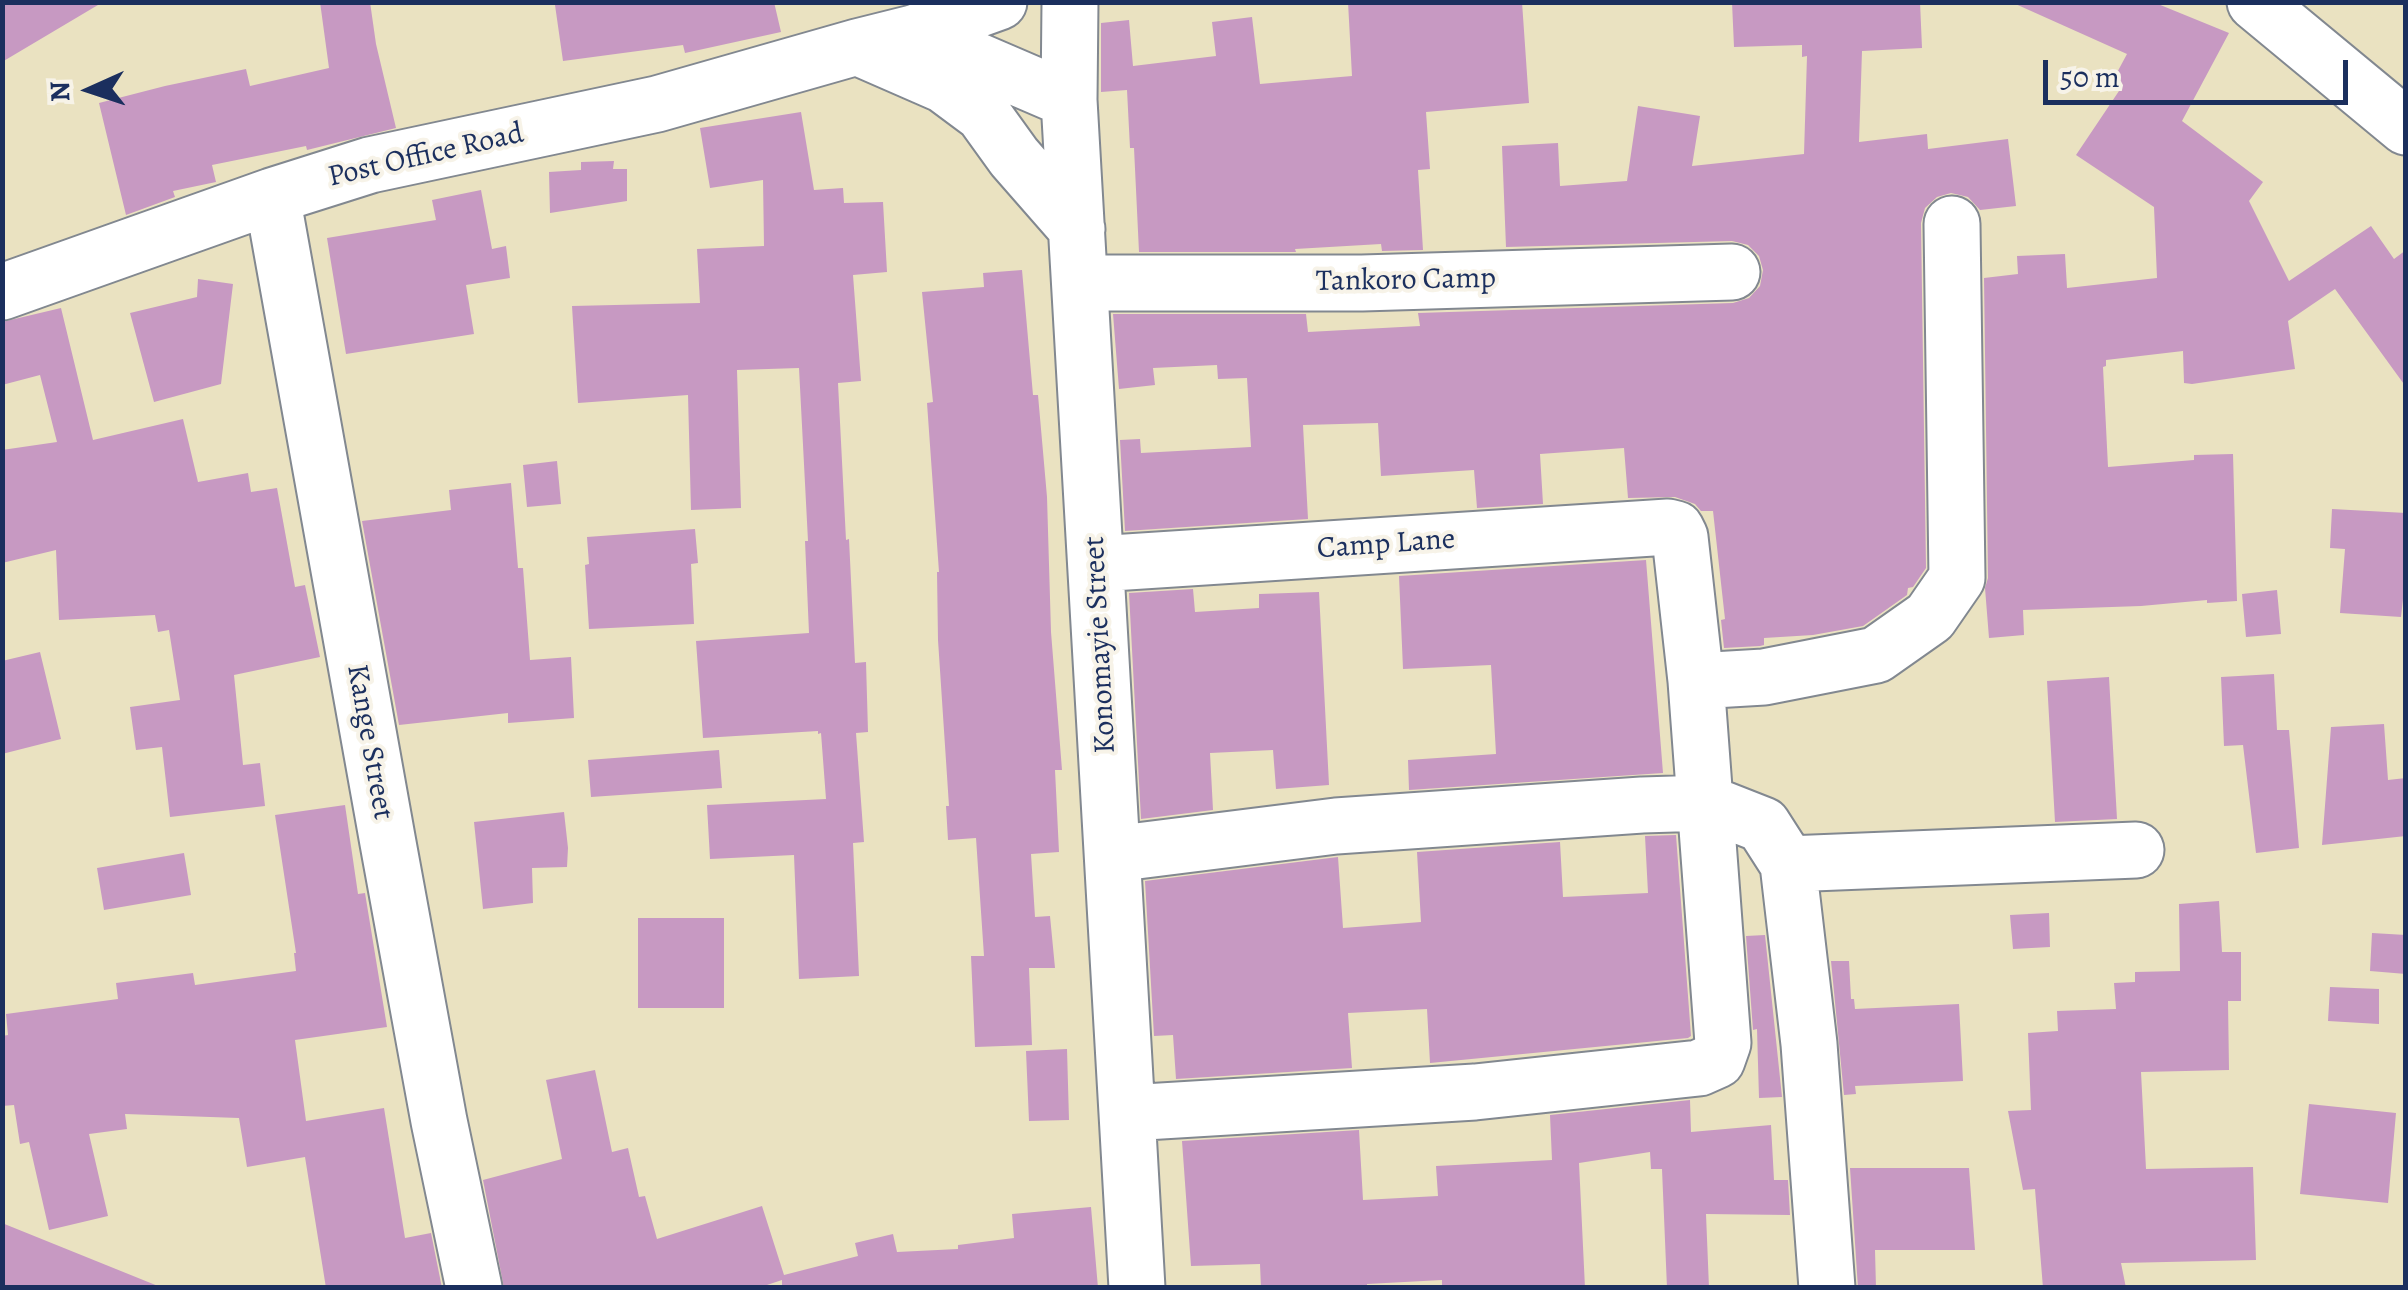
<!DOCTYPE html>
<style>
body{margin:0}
#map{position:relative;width:2408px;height:1290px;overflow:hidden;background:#eae2c1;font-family:Alegreya,serif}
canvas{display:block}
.frame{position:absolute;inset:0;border:5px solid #1b2f5e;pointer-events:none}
.north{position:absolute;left:40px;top:40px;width:100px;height:100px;-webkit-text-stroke:8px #f7f3e8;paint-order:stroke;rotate:267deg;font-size:28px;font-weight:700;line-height:40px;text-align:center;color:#1b2f5e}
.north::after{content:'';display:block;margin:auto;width:35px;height:45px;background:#1b2f5e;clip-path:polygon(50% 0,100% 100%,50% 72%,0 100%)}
.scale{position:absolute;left:2043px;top:60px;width:305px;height:45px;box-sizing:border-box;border:5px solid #1b2f5e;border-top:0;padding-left:12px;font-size:30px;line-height:35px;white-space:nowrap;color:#1b2f5e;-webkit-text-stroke:8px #f7f3e8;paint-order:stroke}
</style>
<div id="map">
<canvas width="2408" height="1290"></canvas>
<div class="frame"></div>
<div class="north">N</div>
<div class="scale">50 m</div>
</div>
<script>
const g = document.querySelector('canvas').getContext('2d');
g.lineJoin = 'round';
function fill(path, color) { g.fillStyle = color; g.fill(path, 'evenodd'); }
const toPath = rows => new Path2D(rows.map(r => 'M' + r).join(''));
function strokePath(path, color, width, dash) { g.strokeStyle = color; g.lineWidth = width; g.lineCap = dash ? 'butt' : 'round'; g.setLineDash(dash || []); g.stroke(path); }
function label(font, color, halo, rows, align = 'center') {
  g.font = font + ' Alegreya,serif'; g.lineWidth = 8; g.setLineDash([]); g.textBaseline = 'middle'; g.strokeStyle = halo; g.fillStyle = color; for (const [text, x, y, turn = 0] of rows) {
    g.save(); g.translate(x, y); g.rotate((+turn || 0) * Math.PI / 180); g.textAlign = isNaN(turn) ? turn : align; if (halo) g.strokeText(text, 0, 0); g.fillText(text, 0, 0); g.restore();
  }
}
const building = toPath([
 [2,2,103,2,2,62],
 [320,2,370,2,376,44,396,128,307,150,306,146,212,165,216,182,173,191,175,197,126,215,99,103,165,86,246,69,250,86,329,68],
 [579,2,774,2,781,32,685,53,683,45,563,61,555,5],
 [1348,2,1522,2,1529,103,1426,112,1430,169,1418,170,1423,250,1382,251,1381,244,1295,249,1296,252,1139,252,1134,148,1130,148,1127,90,1101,92,1101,23,1129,20,1133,66,1216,56,1212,22,1252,17,1260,84,1352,76],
 [1732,2,1920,2,1922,48,1862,51,1859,142,1927,134,1928,149,2008,139,2016,206,1980,210,1968,197,1951,193,1937,197,1925,208,1921,223,1926,568,1913,587,1908,588,1907,595,1863,626,1813,635,1764,638,1764,645,1760,646,1724,648,1721,620,1725,619,1713,511,1701,511,1695,504,1675,497,1628,498,1624,448,1540,454,1543,504,1477,508,1474,470,1381,476,1378,423,1303,425,1308,519,1125,531,1120,440,1140,439,1141,453,1251,447,1247,378,1218,379,1217,365,1153,368,1155,385,1119,389,1113,314,1306,314,1308,332,1420,326,1418,313,1733,303,1749,298,1760,286,1763,270,1759,256,1748,245,1732,241,1506,247,1502,146,1558,143,1560,186,1627,181,1638,106,1700,116,1692,166,1804,154,1807,56,1802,57,1802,45,1734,47],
 [2011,2,2153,2,2229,33,2182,121,2263,182,2249,201,2289,281,2371,226,2394,259,2406,250,2406,387,2335,289,2288,321,2295,369,2192,384,2184,383,2183,351,2106,360,2106,366,2103,367,2108,467,2194,460,2194,455,2233,454,2237,601,2207,603,2207,600,2141,606,2023,610,2024,635,1989,638,1985,588,1988,578,1984,278,2018,274,2017,256,2065,254,2067,288,2157,278,2154,207,2076,155,2123,85,2113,80,2127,54],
 [801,112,814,190,843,188,844,203,883,202,887,272,853,275,861,381,838,383,846,540,849,539,855,663,866,662,868,732,856,733,864,842,853,843,859,976,799,979,794,855,710,859,707,805,826,799,821,733,818,734,818,731,703,738,696,641,809,633,805,541,808,541,799,368,737,370,741,508,691,510,688,395,578,403,572,306,700,303,697,249,764,246,763,180,710,188,700,128],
 [614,161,613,169,627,169,627,201,550,213,549,172,581,170,581,162],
 [481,190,492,249,506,246,510,278,466,285,474,334,346,354,327,238,436,220,432,200],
 [1022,270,1033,395,1038,395,1047,497,1051,632,1062,770,1055,770,1059,852,1031,854,1035,917,1050,916,1055,968,1029,968,1032,1045,975,1047,971,956,984,956,976,838,948,840,946,806,949,806,938,640,937,572,939,572,927,403,933,402,922,292,984,287,983,273],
 [198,279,233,284,221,384,154,402,130,313,197,297],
 [61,308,93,440,183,419,198,482,248,473,251,492,277,488,295,587,305,585,320,657,234,675,243,765,260,763,265,806,170,817,162,747,136,750,130,707,180,700,169,630,158,632,155,615,59,620,56,550,2,563,2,450,57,442,40,375,2,385,2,322],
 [557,461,561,504,527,507,523,465],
 [511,483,518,568,523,568,530,660,571,657,574,718,508,723,508,713,399,725,362,521,451,510,449,490],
 [2332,509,2406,513,2406,600,2403,599,2401,617,2340,613,2345,549,2330,548],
 [695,529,698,563,691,564,694,624,589,629,585,565,589,564,587,537],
 [1646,560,1663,773,1409,790,1408,760,1496,754,1491,665,1403,669,1399,576],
 [1193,589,1195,612,1259,608,1259,594,1319,592,1329,785,1276,789,1273,750,1210,753,1213,810,1141,819,1129,593],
 [2277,590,2281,634,2246,637,2242,594],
 [40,652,61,739,2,754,2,661],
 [2274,674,2277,730,2289,730,2299,848,2256,853,2243,745,2224,746,2221,677],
 [2109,677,2117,819,2055,822,2047,681],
 [2384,724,2388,780,2406,778,2406,836,2322,845,2331,727],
 [719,750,722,788,591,797,588,760],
 [345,805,358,894,365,893,387,1027,295,1040,306,1121,384,1108,405,1238,431,1233,442,1288,326,1288,305,1157,247,1167,239,1118,125,1114,127,1129,89,1134,108,1216,49,1230,29,1142,20,1144,14,1105,2,1106,2,1036,8,1035,6,1014,118,999,116,983,193,973,195,985,296,971,294,953,296,953,275,815],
 [564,812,568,848,567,867,532,868,533,903,483,909,474,822],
 [1676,835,1691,1036,1688,1038,1430,1063,1427,1009,1348,1013,1352,1068,1176,1079,1173,1035,1154,1036,1145,881,1338,857,1343,928,1421,922,1417,852,1560,842,1563,897,1648,893,1645,836],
 [184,853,191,895,104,910,97,868],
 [2219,901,2222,952,2241,952,2241,1001,2228,1001,2229,1070,2141,1072,2146,1169,2253,1167,2256,1260,2121,1263,2126,1288,2043,1288,2035,1189,2023,1190,2008,1111,2031,1110,2028,1033,2058,1031,2057,1011,2116,1009,2114,983,2135,982,2135,972,2180,971,2179,904],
 [2049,913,2050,947,2013,949,2010,915],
 [638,918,724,918,724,1008,638,1008],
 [2372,933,2406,935,2406,974,2370,971],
 [1765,935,1782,1097,1759,1098,1757,1029,1753,1030,1746,936],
 [1831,961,1849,961,1851,999,1854,999,1855,1009,1959,1004,1963,1081,1855,1086,1856,1094,1844,1095],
 [2330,987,2379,989,2379,1024,2328,1021],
 [1067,1049,1069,1120,1029,1121,1026,1051],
 [595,1070,612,1152,628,1148,639,1197,645,1196,657,1239,762,1206,784,1275,858,1256,855,1243,893,1234,897,1252,958,1249,958,1245,1014,1238,1012,1214,1091,1207,1098,1288,782,1288,782,1280,758,1288,504,1288,483,1180,562,1159,546,1080],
 [1690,1100,1691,1132,1771,1125,1774,1180,1788,1180,1790,1215,1706,1214,1709,1288,1667,1288,1662,1169,1651,1169,1650,1152,1579,1163,1585,1288,1442,1288,1442,1280,1367,1284,1367,1288,1261,1288,1260,1264,1191,1266,1182,1141,1359,1130,1363,1200,1438,1196,1436,1166,1552,1160,1550,1115],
 [2309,1104,2396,1113,2388,1203,2300,1194],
 [1850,1168,1969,1168,1975,1250,1875,1250,1876,1288,1858,1288],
 [2,1223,158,1286,157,1288,2,1288]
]);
const minor = toPath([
 [1070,2,1069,100,1137,1288],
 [2255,2,2406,127],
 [913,33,1069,100],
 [857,47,944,85,983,114,1014,157,1077,229],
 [272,196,388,843,439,1121,474,1288],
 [1080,283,1362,283,1732,272],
 [2,292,272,196,370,165,657,104,857,47,913,33,999,2],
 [1096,564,1668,527,1676,529,1680,537,1696,681,1723,1043,1717,1060,1699,1068,1475,1092,1128,1113],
 [1696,681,1764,677,1876,655,1930,617,1957,578,1952,224],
 [1113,854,1336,826,1642,805,1707,803,1763,825,1788,864,1809,1044,1827,1288],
 [1788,864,2136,850]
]);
const streetNames = [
 ["Post Office Road",426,156,-13],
 ["Tankoro Camp",1406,281,-1],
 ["Camp Lane",1386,545,-4],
 ["Konomayie Street",1101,645,-93],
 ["Kange Street",369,742,80]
];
fill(building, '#c799c2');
strokePath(minor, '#828890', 59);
strokePath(minor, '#fff', 55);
label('30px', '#1b2f5e', '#f7f3e8', streetNames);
</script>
